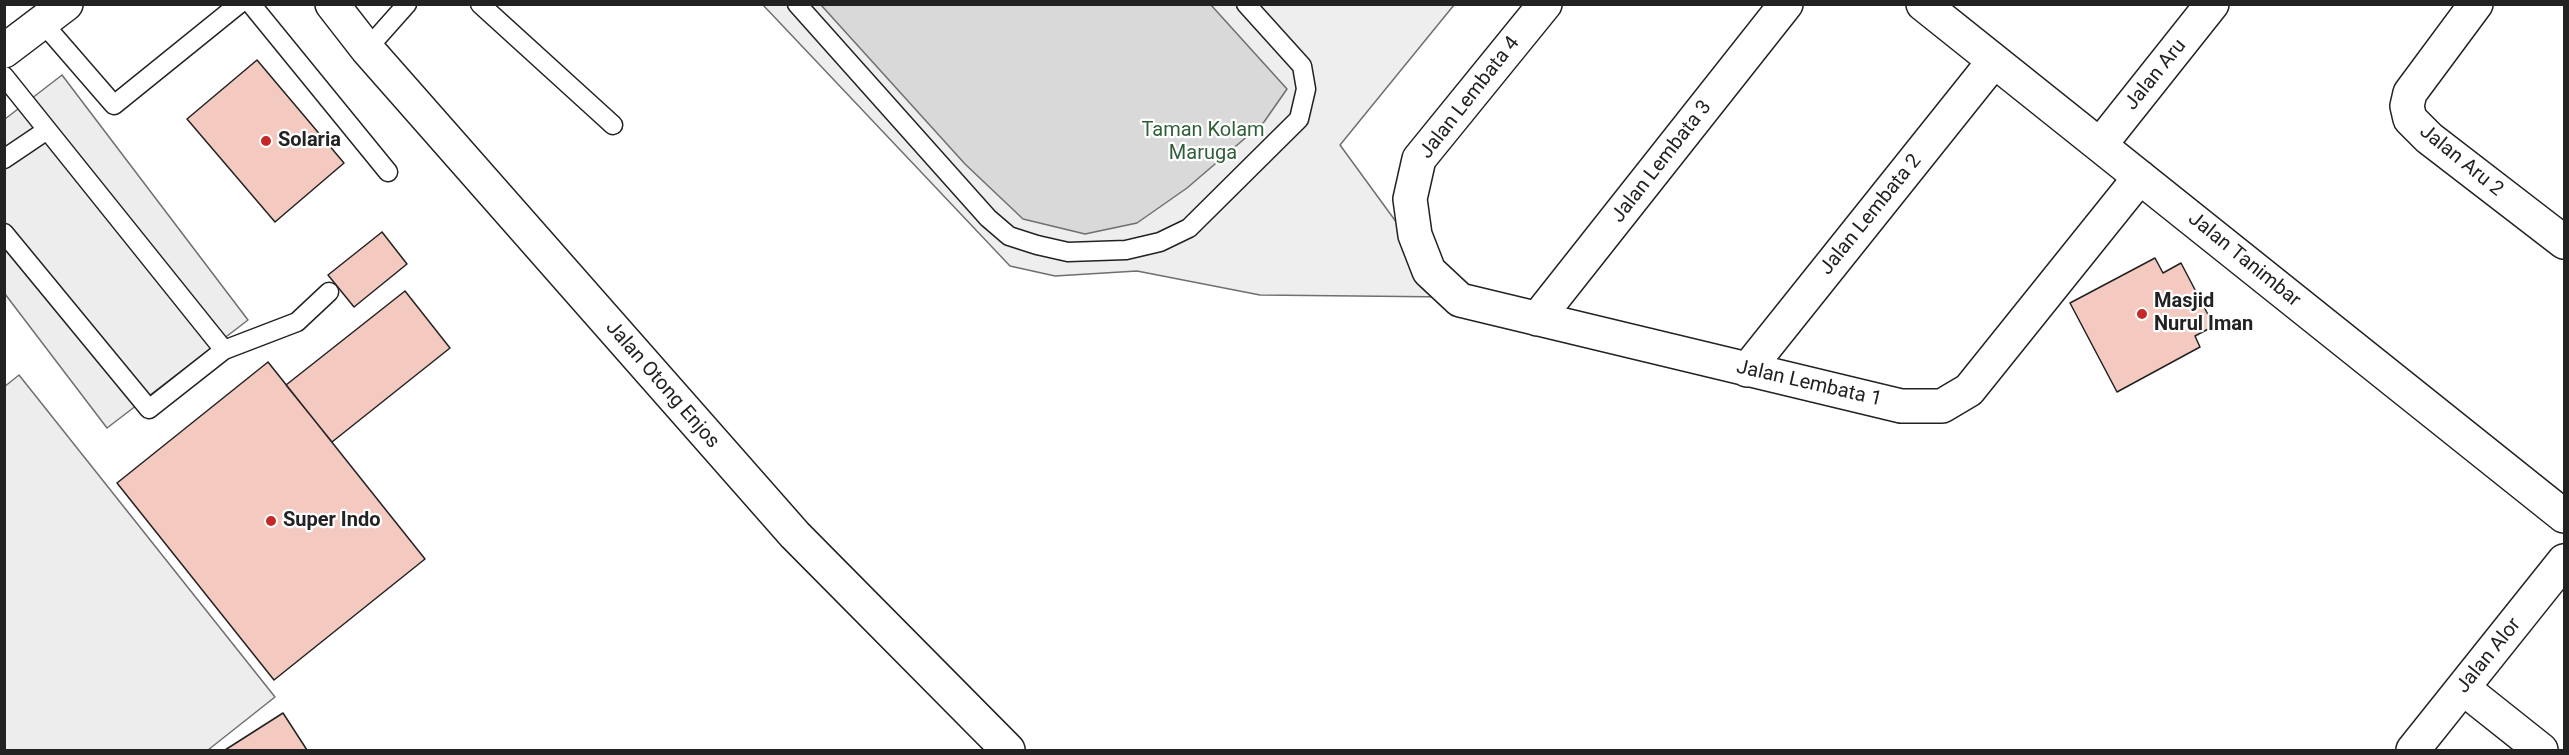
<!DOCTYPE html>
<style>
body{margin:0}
#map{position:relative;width:2569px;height:755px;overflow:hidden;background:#fff;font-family:Roboto,sans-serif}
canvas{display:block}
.frame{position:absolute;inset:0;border:6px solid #222;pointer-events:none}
</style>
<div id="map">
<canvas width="2569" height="755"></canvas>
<div class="frame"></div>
</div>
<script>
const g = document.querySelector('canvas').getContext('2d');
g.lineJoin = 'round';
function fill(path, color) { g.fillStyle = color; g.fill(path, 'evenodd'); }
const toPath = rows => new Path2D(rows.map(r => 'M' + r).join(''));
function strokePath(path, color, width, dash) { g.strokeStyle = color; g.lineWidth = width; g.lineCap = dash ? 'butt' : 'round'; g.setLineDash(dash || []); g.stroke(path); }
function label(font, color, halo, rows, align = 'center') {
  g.font = font + ' Roboto,sans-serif'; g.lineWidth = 4.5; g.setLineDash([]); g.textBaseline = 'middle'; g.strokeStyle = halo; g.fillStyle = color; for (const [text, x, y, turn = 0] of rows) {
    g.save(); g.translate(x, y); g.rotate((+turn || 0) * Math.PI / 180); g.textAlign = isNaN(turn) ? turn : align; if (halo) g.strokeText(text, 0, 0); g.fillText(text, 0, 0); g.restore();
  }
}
const green = toPath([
 [763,5,1454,5,1340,145,1451,297,1260,295,1137,271,1055,276,1010,266,763,5]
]);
const parking = toPath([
 [62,75,248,320,107,428,5,294,5,119,62,75],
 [19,375,275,697,208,750,5,750,4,387,19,375]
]);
const water = toPath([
 [821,5,1211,5,1287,89,1264,122,1187,188,1137,223,1085,234,1023,219,965,164,821,5]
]);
const building = toPath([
 [257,60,344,163,275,222,187,119,257,60],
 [382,232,407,264,354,307,328,275,382,232],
 [2155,258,2163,273,2181,263,2214,326,2195,336,2200,347,2117,392,2070,303,2155,258],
 [405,291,450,348,332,442,286,385,405,291],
 [268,362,425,559,274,680,117,483,268,362],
 [283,713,307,750,225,750,283,713]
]);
const lane = toPath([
 [251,4,388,172],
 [480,4,613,125],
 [797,4,988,218,1009,236,1037,245,1068,252,1126,250,1160,242,1189,228,1299,119,1306,89,1302,66,1246,4],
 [42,22,114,105,239,4],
 [367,49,407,4],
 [4,76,224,350,149,409,4,233],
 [4,159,47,130],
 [224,350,297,322,329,292]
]);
const street = toPath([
 [332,4,367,49,795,535,1008,750],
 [1545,4,1419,159,1410,199,1415,235,1429,271,1460,300,1901,406,1942,406,1969,390,2140,177],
 [1923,4,2564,516],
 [2476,4,2410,93,2407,106,2410,119,2429,138,2564,242],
 [2100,145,2212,4],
 [1537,319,1786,4],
 [1747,370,1994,61],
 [2463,688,2541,750],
 [2413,750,2564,561]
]);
const primary = toPath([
 [4,51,66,4]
]);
const markers = [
 [266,141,6,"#c62828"],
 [2142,314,6,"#c62828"],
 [271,521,6,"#c62828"]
];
const streetNames = [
 ["Jalan Aru",2156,75,-51],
 ["Jalan Lembata 4",1470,98,-52],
 ["Jalan Aru 2",2461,161,39],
 ["Jalan Lembata 3",1662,162,-52],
 ["Jalan Lembata 2",1871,215,-51],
 ["Jalan Tanimbar",2244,260,39],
 ["Jalan Lembata 1",1809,384,13],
 ["Jalan Otong Enjos",662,385,49],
 ["Jalan Alor",2489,656,-51]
];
const parkNames = [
 ["Taman Kolam",1203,131],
 ["Maruga",1203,154]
];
const poiNames = [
 ["Solaria",278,141],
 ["Masjid",2154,302],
 ["Nurul Iman",2154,325],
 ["Super Indo",283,521]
];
fill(green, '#eee');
strokePath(green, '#6f6f6f', 1.5);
fill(parking, '#ededed');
strokePath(parking, '#6f6f6f', 1.5);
fill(water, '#d9d9d9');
strokePath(water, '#6f6f6f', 1.5);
fill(building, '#f3c9c0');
strokePath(building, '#222', 1.5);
strokePath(lane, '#222', 21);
strokePath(street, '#222', 36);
strokePath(primary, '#222', 36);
strokePath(lane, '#fff', 18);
strokePath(street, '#fff', 33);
strokePath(primary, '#fff', 33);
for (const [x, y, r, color] of markers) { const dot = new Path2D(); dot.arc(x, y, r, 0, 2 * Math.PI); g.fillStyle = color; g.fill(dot); strokePath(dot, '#fff', 2); }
label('20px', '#222', '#fff', streetNames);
label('20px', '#2f5e38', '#fff', parkNames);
label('bold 20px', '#222', '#fff', poiNames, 'left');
</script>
